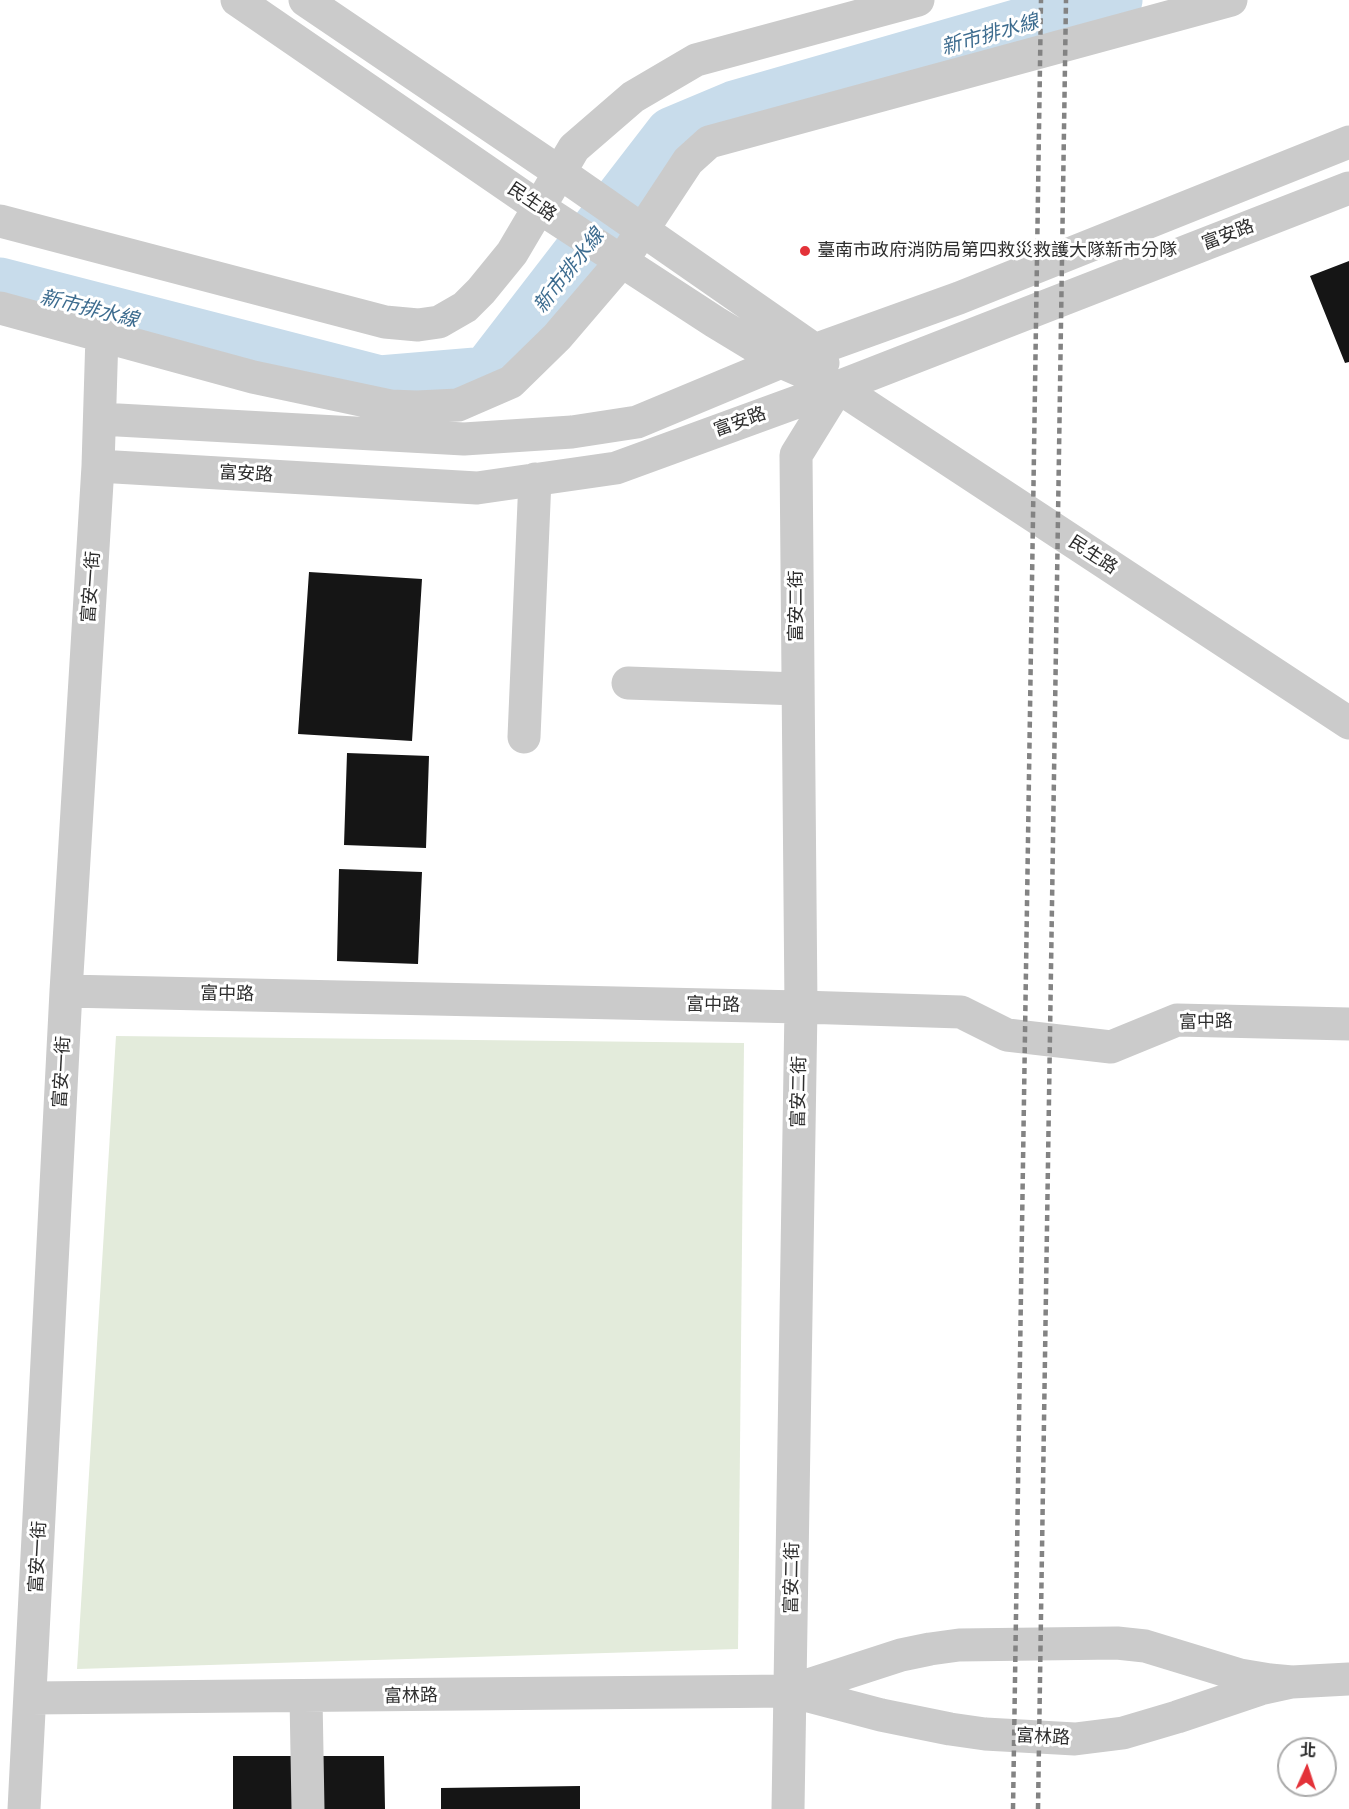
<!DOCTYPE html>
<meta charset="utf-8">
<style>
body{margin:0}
#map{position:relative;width:1349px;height:1809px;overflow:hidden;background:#fff;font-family:Raleway,"Noto Sans TC",sans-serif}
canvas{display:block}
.north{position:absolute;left:1277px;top:1737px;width:60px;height:60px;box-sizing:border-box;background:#fff;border:2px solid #ababab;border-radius:50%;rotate:3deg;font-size:16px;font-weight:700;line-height:24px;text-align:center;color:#2e2e2e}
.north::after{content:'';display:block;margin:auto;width:21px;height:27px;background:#e33239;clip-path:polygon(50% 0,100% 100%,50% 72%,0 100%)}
</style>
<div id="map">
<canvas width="1349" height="1809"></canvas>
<div class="north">北</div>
</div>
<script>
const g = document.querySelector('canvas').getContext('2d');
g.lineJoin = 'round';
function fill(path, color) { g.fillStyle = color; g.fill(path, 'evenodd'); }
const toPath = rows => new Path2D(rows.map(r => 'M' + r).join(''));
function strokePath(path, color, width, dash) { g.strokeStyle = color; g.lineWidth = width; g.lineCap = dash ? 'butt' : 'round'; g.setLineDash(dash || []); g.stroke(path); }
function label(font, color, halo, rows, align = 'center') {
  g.font = font + ' Raleway,"Noto Sans TC",sans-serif'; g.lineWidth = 6; g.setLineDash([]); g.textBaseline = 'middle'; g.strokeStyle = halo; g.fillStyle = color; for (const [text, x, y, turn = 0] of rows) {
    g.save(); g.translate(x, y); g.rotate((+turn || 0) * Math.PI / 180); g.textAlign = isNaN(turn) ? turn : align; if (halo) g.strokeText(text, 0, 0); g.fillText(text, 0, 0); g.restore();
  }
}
const green = toPath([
 [116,1036,744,1043,738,1649,77,1669]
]);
const river = toPath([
 [0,286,380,384,488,375,673,135,735,109,1114,0]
]);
const building = toPath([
 [1349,261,1349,362,1345,363,1310,276],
 [309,572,422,579,412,741,298,734],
 [347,753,429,756,426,848,344,845],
 [339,869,422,872,418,964,337,961],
 [233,1756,293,1756,293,1809,233,1809],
 [323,1756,384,1756,385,1809,323,1809],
 [580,1786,580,1809,441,1809,441,1788]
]);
const minor = toPath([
 [237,0,540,208,715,322,781,362,838,387,1349,723],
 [305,0,559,172,815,350,823,363],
 [0,221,385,322,418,325,439,322,465,307,481,291,512,253,574,148,633,97,696,60,918,0],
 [0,308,253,377,390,406,417,407,458,405,511,382,557,337,622,261,688,161,709,142,1231,0],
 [100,419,464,439,572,432,637,422,781,362,959,298,1349,142],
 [98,466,477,488,616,468,838,387,1349,188],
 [628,683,798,689],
 [524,737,535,479],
 [66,991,801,1007,961,1012,1007,1035,1111,1047,1177,1020,1349,1024],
 [790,1691,901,1655,930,1649,959,1645,1117,1643,1145,1646,1240,1675,1270,1680,1292,1682,1349,1679],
 [306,1697,308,1809],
 [31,1698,790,1691,881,1715,950,1729,985,1734,1075,1739,1123,1733,1177,1717,1260,1689,1292,1682],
 [24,1809,66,991,98,466,102,335],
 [788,1809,801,1007,796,455,838,387]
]);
const rail = toPath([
 [1013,1809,1041,0],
 [1038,1809,1066,0]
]);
const markers = [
 [805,251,6,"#e33239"]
];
const streetNames = [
 ["民生路",532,202,34],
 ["富安路",1228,235,-21],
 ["富安路",740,422,-20],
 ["富安路",246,474,3],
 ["民生路",1093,555,33],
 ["富安一街",91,587,-86],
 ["富安二街",797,606,-90],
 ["富中路",227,994,1],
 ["富中路",713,1005,1],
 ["富中路",1206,1022,-1],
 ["富安一街",62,1072,-87],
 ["富安二街",799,1092,-89],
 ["富安一街",38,1557,-87],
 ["富安二街",792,1578,-89],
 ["富林路",411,1696,-1],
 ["富林路",1043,1737,3]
];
const poiNames = [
 ["臺南市政府消防局第四救災救護大隊新市分隊",817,251]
];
const waterNames = [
 ["新市排水線",990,35,-16],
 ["新市排水線",569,271,-52],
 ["新市排水線",89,309,14]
];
fill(green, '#e3ebdb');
strokePath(river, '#c8dceb', 57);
fill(building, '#151515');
strokePath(minor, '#cbcbcb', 33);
strokePath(rail, '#838383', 4.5, [6, 4.5]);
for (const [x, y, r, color] of markers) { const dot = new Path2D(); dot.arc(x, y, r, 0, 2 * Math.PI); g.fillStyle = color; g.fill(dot); strokePath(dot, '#fff', 2); }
label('18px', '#2e2e2e', '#fff', streetNames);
label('18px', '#2e2e2e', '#fff', poiNames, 'left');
label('italic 20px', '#3d6c8f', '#fff', waterNames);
</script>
